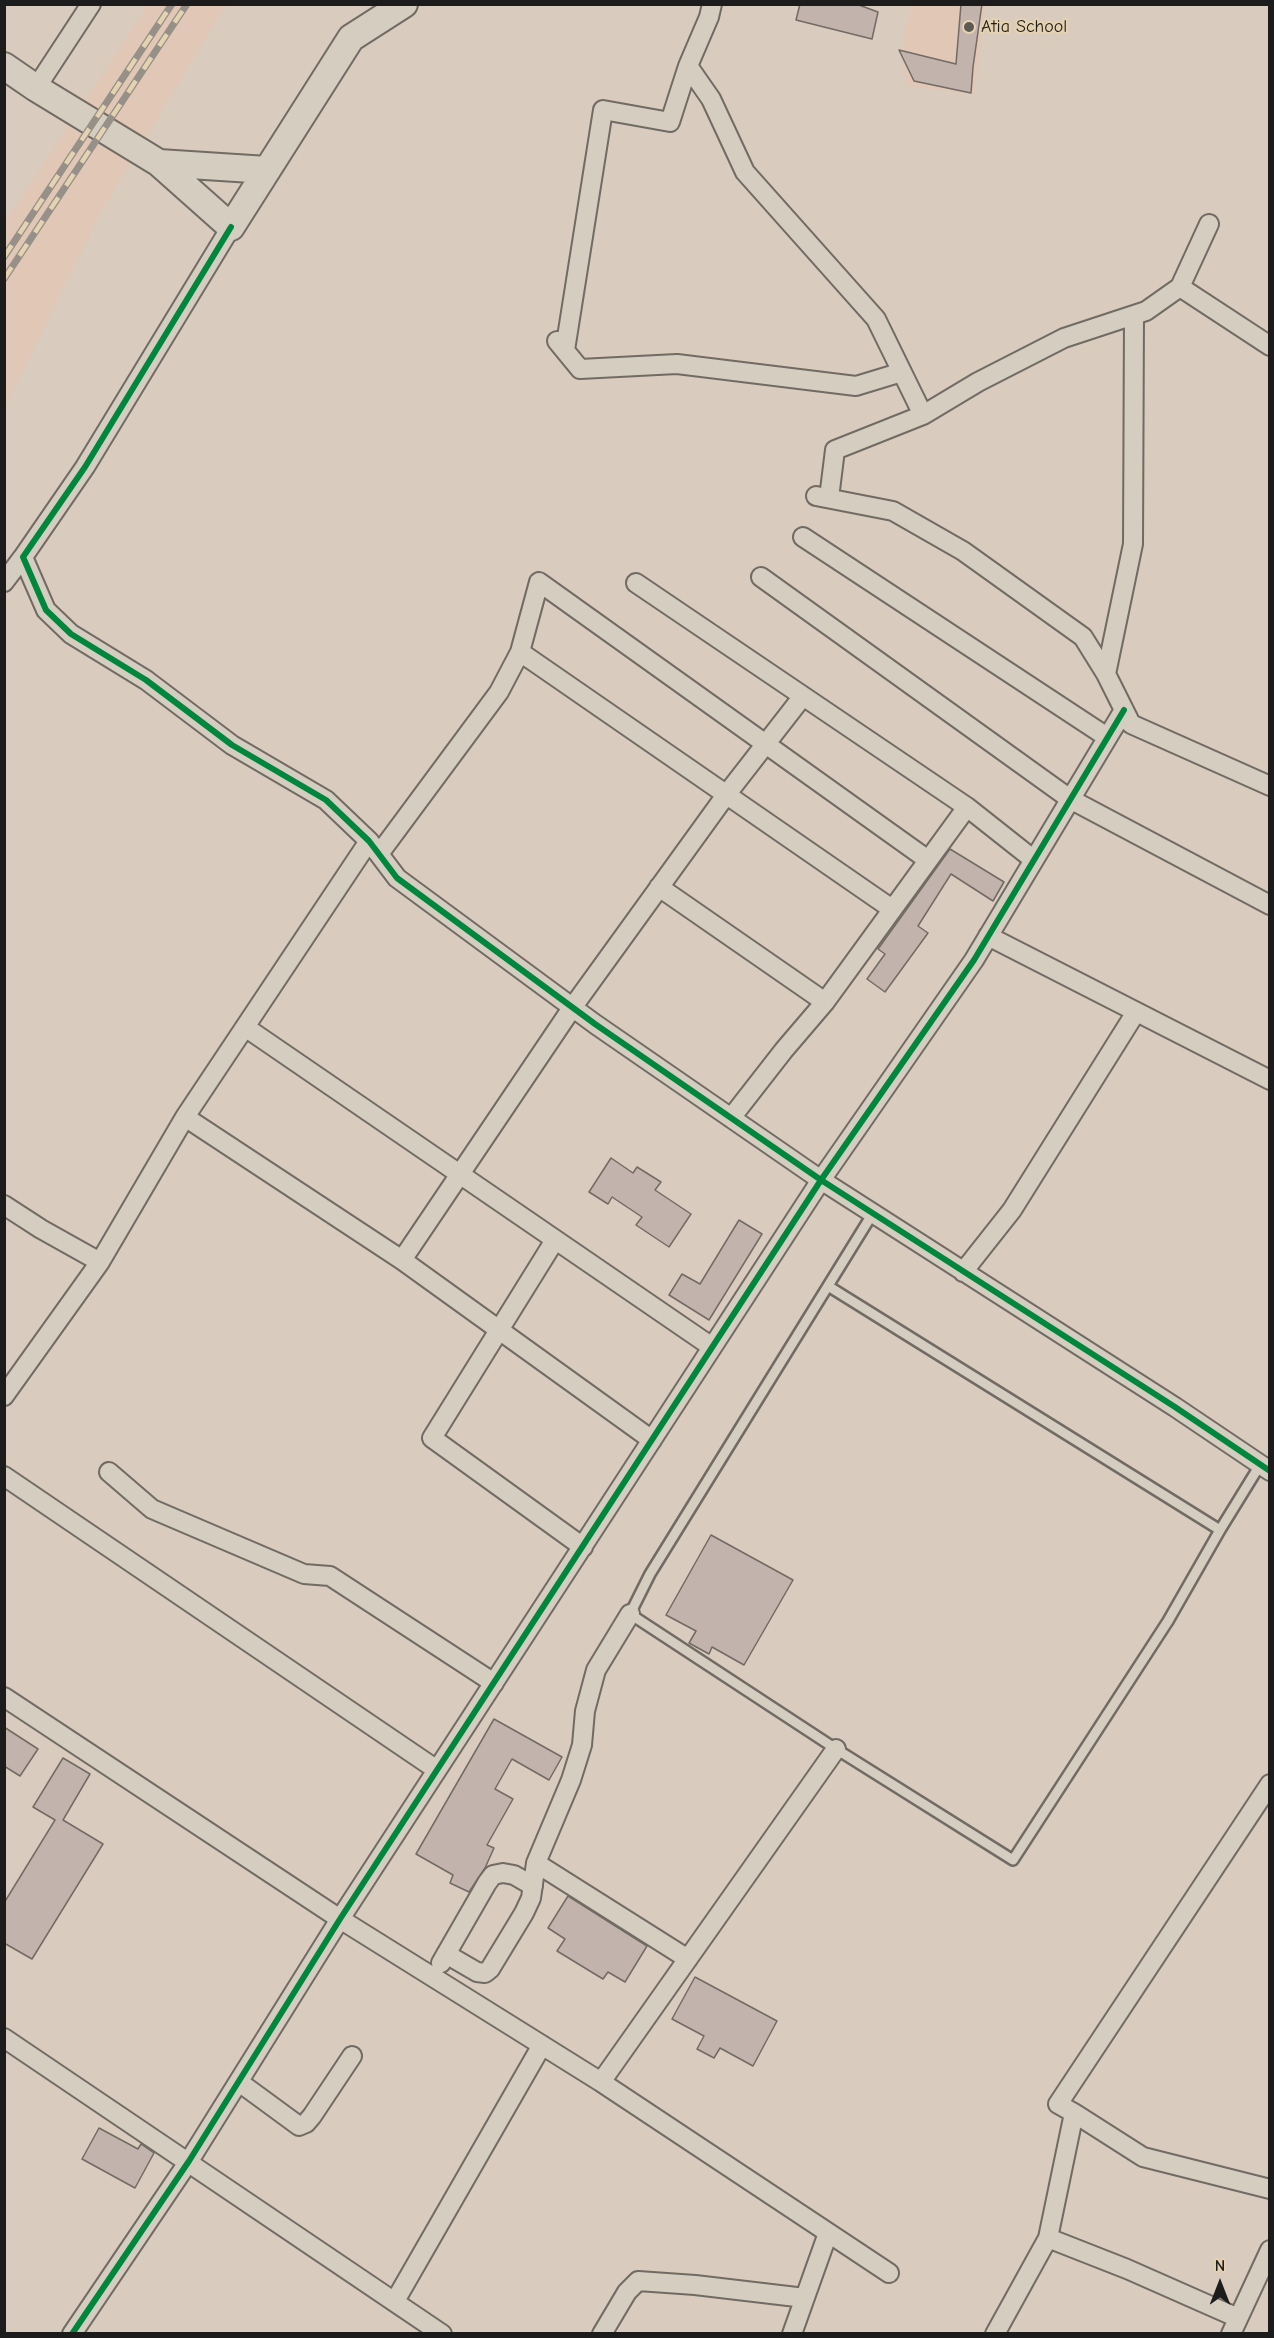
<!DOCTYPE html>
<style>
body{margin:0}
#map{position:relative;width:1274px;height:2338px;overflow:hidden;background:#d9cbbd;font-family:"Comic Neue",sans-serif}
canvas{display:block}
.frame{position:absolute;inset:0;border:6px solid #1c1c1c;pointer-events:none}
.north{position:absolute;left:1190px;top:2254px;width:60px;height:60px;-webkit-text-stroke:4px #e4d2b0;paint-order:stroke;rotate:0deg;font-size:16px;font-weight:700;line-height:24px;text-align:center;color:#1c1c1c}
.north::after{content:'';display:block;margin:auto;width:21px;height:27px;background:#1c1c1c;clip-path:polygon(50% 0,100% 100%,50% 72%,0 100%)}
</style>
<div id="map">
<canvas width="1274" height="2338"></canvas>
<div class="frame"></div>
<div class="north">N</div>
</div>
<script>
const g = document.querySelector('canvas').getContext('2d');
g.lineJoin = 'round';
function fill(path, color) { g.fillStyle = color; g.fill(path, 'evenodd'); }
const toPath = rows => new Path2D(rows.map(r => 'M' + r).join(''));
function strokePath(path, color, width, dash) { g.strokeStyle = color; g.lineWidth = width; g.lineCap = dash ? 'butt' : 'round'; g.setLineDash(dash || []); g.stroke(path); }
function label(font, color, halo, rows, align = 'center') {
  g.font = font + ' "Comic Neue",sans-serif'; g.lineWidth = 4.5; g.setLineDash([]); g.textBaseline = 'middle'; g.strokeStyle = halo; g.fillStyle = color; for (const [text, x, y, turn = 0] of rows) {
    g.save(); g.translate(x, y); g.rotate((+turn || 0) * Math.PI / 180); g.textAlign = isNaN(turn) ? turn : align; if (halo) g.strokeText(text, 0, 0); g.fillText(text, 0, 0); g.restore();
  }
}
const built = toPath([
 [148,5,226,5,102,210,5,407,5,222],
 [912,5,986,5,974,94,907,86,902,61,905,33]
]);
const building = toPath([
 [800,4,856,4,878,12,872,39,796,20,800,4],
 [961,4,982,4,973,67,971,93,914,81,899,50,956,64,961,4],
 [950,849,1004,882,993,901,951,874,918,926,928,933,885,992,867,979,885,954,878,949,950,849],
 [611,1158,633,1173,637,1167,661,1182,655,1190,691,1214,669,1247,636,1225,642,1217,612,1197,608,1204,589,1192,611,1158],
 [739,1220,762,1234,709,1320,669,1295,682,1274,700,1284,739,1220],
 [711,1535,793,1580,744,1665,712,1647,709,1654,689,1643,696,1631,666,1615,711,1535],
 [494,1719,562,1757,549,1780,512,1759,495,1789,513,1799,487,1845,494,1848,485,1868,469,1892,450,1883,453,1875,416,1854,494,1719],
 [4,1727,38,1749,20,1776,4,1766,4,1727],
 [63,1758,90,1774,63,1820,103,1844,32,1959,4,1943,4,1903,55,1820,33,1807,63,1758],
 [568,1896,647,1946,625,1982,608,1972,603,1979,557,1951,565,1939,548,1928,568,1896],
 [695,1977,777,2021,753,2066,720,2048,714,2058,697,2049,704,2036,672,2019,695,1977],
 [99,2128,138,2149,141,2144,154,2153,135,2188,82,2159,99,2128]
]);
const lane = toPath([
 [873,1213,650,1574,630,1614,836,1749,1013,1860,1168,1621,1220,1530,1260,1465],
 [828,1286,1220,1530]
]);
const street = toPath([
 [712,4,709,17,688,66,711,99,745,172,876,319,923,415],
 [36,88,91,4],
 [231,227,85,467,23,557,46,610,71,634,146,680,232,745,326,800,369,841,397,878,595,1024,821,1180,1175,1407,1270,1471],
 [1180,287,1270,346],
 [557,341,580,369,677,364,856,386,902,372],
 [565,350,603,110,670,122,688,66],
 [816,496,893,511,963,551,1083,637,1106,674,1131,724,1270,786],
 [829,498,835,450,923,415,978,382,1064,338,1146,311,1180,287,1209,224],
 [803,537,1107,737],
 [761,577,1070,799,1270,905],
 [4,582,23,557],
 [636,583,967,807],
 [520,652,539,582,928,860],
 [1106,674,1133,544,1134,315],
 [369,841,185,1117,402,1260,572,1008,726,795,803,696],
 [379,854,499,692,520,652,892,909],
 [659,887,825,1002,967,807,1034,860],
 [988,936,1270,1080],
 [245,1027,712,1347],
 [731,1118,784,1050,825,1002],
 [4,1205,41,1229,100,1262,185,1117],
 [555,1240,432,1438,583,1547],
 [402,1260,652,1440],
 [963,1272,1012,1210,1136,1012],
 [4,1396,100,1262],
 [109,1472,152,1509,304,1574,330,1576,494,1683],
 [4,1476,437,1770],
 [4,1697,340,1919,601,2082,889,2273],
 [536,1863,688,1959],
 [446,1954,477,1972,485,1973,490,1969,524,1913,531,1898,536,1863,571,1780,582,1745,585,1711,596,1670,630,1614],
 [441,1963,487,1883,493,1875,503,1873,514,1875,533,1886],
 [4,2038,442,2334],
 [239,2082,299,2126,306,2123,312,2116,352,2056],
 [601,2082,836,1749],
 [1074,2113,1058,2104,1270,1784],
 [1048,2238,1127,2269,1238,2318],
 [395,2301,542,2045],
 [72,2334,189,2161,340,1919,821,1180,974,960,1124,710],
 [602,2334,627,2292,638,2281,695,2285,805,2298],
 [792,2334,828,2233],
 [995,2334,1048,2238,1074,2113,1143,2157,1270,2189],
 [1231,2334,1270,2250]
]);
const secondary = toPath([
 [4,66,36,88,159,163,231,227,351,38,404,4],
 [159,163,267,170]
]);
const rail = toPath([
 [4,257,172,4],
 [4,279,187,4]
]);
const cycleway = toPath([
 [231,227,85,467,23,557,46,610,71,634,146,680,232,745,326,800,369,841,397,878,595,1024,821,1180,1175,1407,1270,1471],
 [72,2334,189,2161,340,1919,821,1180,974,960,1124,710]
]);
const markers = [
 [969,27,6,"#5e5954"]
];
const poiNames = [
 ["Atia School",981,27]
];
fill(built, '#e1c7b5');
fill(building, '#c2b3ac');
strokePath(building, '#716b64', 1.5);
strokePath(lane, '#716b64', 14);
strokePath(street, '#716b64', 22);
strokePath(secondary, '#716b64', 30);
strokePath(lane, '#d4cdc0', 9);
strokePath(street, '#d4cdc0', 18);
strokePath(secondary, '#d4cdc0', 26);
strokePath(rail, '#969088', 7);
strokePath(rail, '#e4d2b0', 4.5, [14]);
strokePath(cycleway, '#00873e', 6);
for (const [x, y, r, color] of markers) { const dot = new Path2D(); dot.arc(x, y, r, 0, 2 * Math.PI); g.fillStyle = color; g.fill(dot); strokePath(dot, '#e4d2b0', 2); }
label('18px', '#1c1c1c', '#e4d2b0', poiNames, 'left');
</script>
